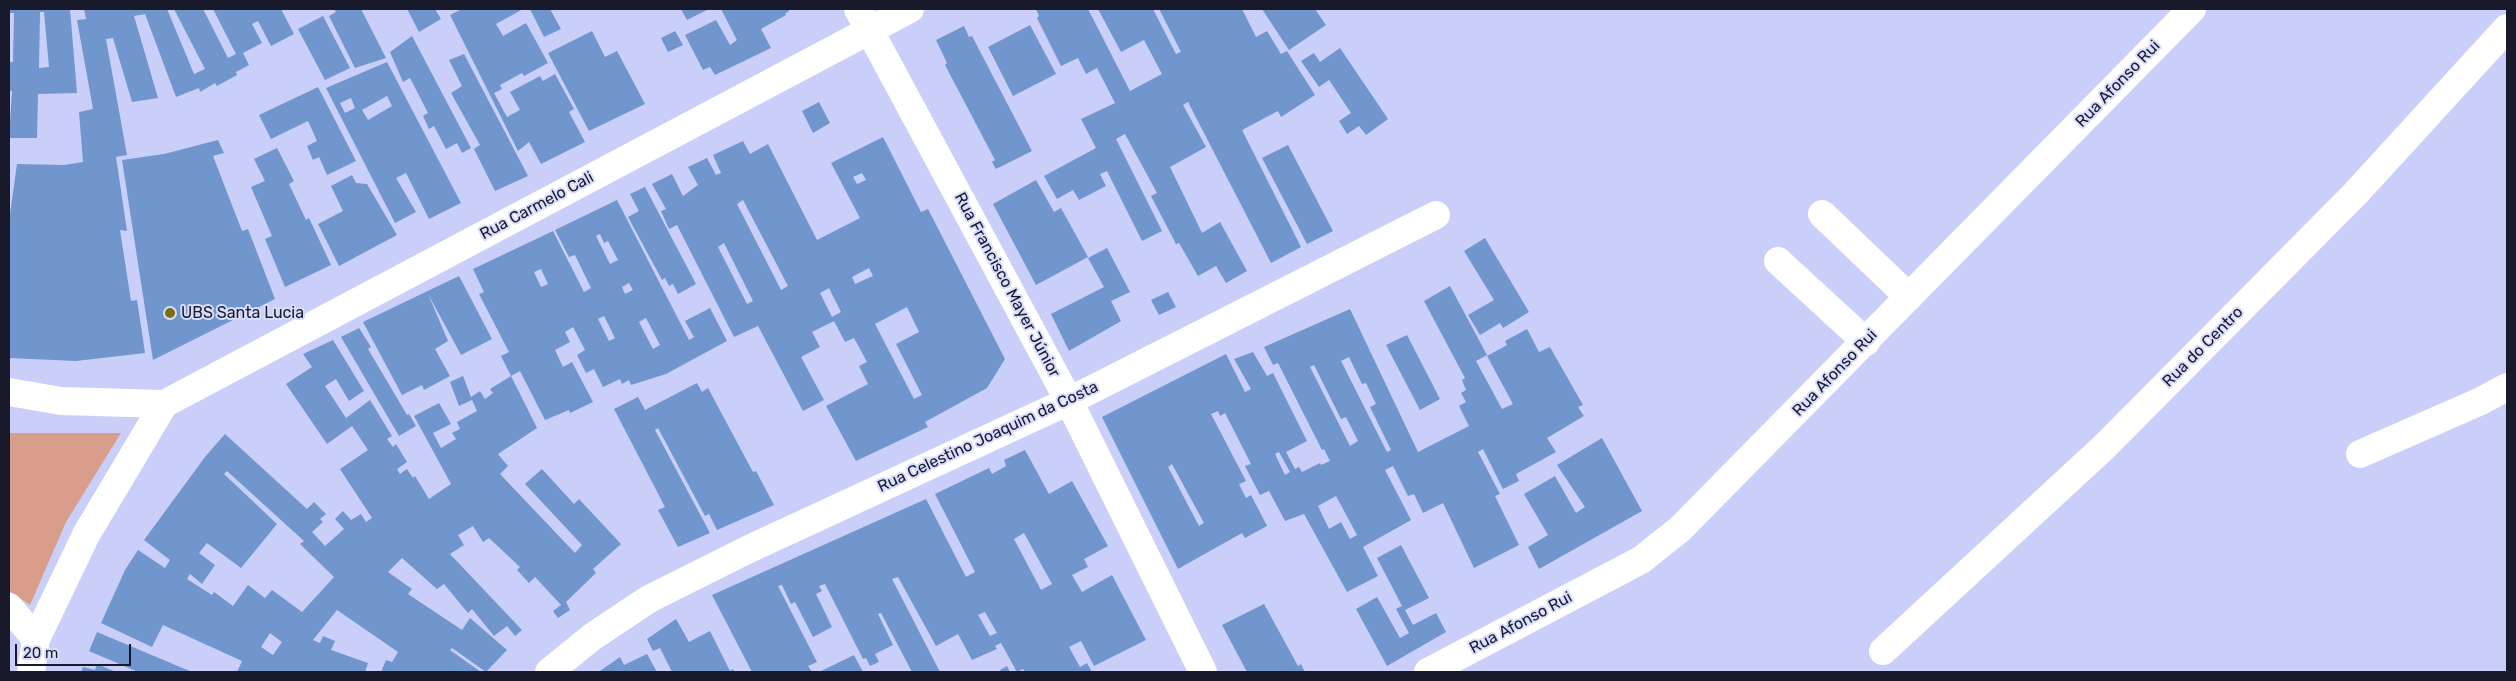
<!DOCTYPE html>
<meta charset="utf-8">
<style>
body{margin:0}
#map{position:relative;width:2516px;height:681px;overflow:hidden;background:#c9cff8;font-family:Rubik,sans-serif}
canvas{display:block}
.frame{position:absolute;inset:0;border:10px solid #181a2c;pointer-events:none}
.scale{position:absolute;left:15px;top:644px;width:116px;height:22px;box-sizing:border-box;border:2px solid #181a2c;border-top:0;padding-left:6px;font-size:15px;line-height:18px;white-space:nowrap;color:#181a2c;-webkit-text-stroke:4px #d8ddfc;paint-order:stroke}
</style>
<div id="map">
<canvas width="2516" height="681"></canvas>
<div class="frame"></div>
<div class="scale">20 m</div>
</div>
<script>
const g = document.querySelector('canvas').getContext('2d');
g.lineJoin = 'round';
function fill(path, color) { g.fillStyle = color; g.fill(path, 'evenodd'); }
const toPath = rows => new Path2D(rows.map(r => 'M' + r).join(''));
function strokePath(path, color, width, dash) { g.strokeStyle = color; g.lineWidth = width; g.lineCap = dash ? 'butt' : 'round'; g.setLineDash(dash || []); g.stroke(path); }
function label(font, color, halo, rows, align = 'center') {
  g.font = font + ' Rubik,sans-serif'; g.lineWidth = 4; g.setLineDash([]); g.textBaseline = 'middle'; g.strokeStyle = halo; g.fillStyle = color; for (const [text, x, y, turn = 0] of rows) {
    g.save(); g.translate(x, y); g.rotate((+turn || 0) * Math.PI / 180); g.textAlign = isNaN(turn) ? turn : align; if (halo) g.strokeText(text, 0, 0); g.fillText(text, 0, 0); g.restore();
  }
}
const green = toPath([
 [9,433,121,433,66,522,30,605,9,591]
]);
const building = toPath([
 [9,9,70,9,77,93,38,94,37,138,9,138,12,91,9,91,9,62,13,62,14,13,9,13],
 [40,12,44,12,49,67,39,68],
 [84,9,167,9,194,74,205,69,174,9,203,9,228,58,236,54,213,9,281,9,294,34,271,46,258,21,252,24,262,43,243,53,249,65,236,72,237,75,217,86,215,83,200,92,199,88,176,97,145,14,134,16,158,98,132,102,113,38,106,39,127,155,116,157,127,231,120,230,131,301,137,300,145,353,76,361,9,358,9,221,17,164,64,165,83,162,79,112,93,109,77,20,86,19],
 [334,9,361,9,386,58,355,68,329,16,336,12],
 [407,9,435,9,441,19,419,32],
 [462,9,523,9,496,24,503,36,526,23,548,63,524,76,522,73,500,85,502,89,494,93,507,117,520,110,510,92,540,76,543,81,555,74,574,109,569,112,585,142,541,164,529,142,518,151,450,15],
 [530,9,550,9,561,29,544,37],
 [681,9,709,9,687,20],
 [721,9,788,9,789,11,785,14,786,15,761,29,771,48,715,75,710,67,703,70,685,35,716,20,730,45,737,40],
 [1036,9,1088,9,1130,91,1162,74,1144,40,1121,52,1098,9,1153,9,1176,54,1181,52,1159,9,1242,9,1256,37,1267,31,1281,54,1287,51,1315,95,1281,117,1278,111,1242,130,1301,247,1271,263,1188,102,1183,105,1206,147,1170,167,1202,233,1220,222,1247,271,1226,283,1216,266,1198,276,1179,243,1176,244,1151,196,1157,193,1125,134,1116,139,1162,231,1142,241,1107,171,1100,174,1106,186,1079,200,1073,190,1057,199,1044,176,1096,148,1081,119,1115,103,1097,68,1086,74,1078,58,1061,66,1037,18,1039,16],
 [1262,9,1315,9,1326,25,1289,50],
 [323,16,350,68,325,80,298,29],
 [1030,25,1056,74,1013,96,988,47],
 [964,26,969,37,972,36,1032,151,996,169,992,162,995,160,945,65,947,63,936,40],
 [592,31,605,57,617,51,645,104,589,131,548,53],
 [675,31,683,45,668,52,661,38],
 [412,36,471,148,462,153,457,143,446,149,434,126,429,129,423,116,428,113,410,78,403,82,390,52],
 [1340,48,1388,119,1366,135,1359,126,1347,134,1339,121,1351,113,1329,80,1319,87,1301,61,1314,53,1320,62],
 [464,54,528,176,495,191,474,149,480,145,451,93,462,86,449,60],
 [387,62,461,203,429,219,406,173,396,178,416,212,395,223,326,88],
 [387,96,392,106,368,120,362,110],
 [351,98,355,108,345,113,340,103],
 [318,87,356,161,327,175,319,157,313,160,307,146,317,141,308,121,271,139,259,115],
 [819,102,830,123,813,133,802,111],
 [883,137,921,212,928,209,1005,359,987,388,925,422,928,427,856,461,826,406,868,384,859,366,867,362,854,338,845,342,834,321,812,332,820,347,801,357,824,400,803,411,758,326,734,337,677,225,669,229,661,211,666,209,652,184,672,174,683,196,698,185,688,167,707,158,716,175,721,173,713,155,743,141,750,154,768,144,817,240,860,218,831,163],
 [862,173,866,180,857,184,853,177],
 [743,200,788,286,781,290,737,204],
 [724,243,753,301,747,304,718,247],
 [869,268,873,276,855,284,852,277],
 [829,288,841,312,832,317,820,293],
 [907,307,919,332,896,344,922,395,914,399,875,324],
 [218,140,224,153,213,156,242,231,248,229,275,299,153,360,122,160,164,154],
 [1288,145,1333,231,1307,244,1262,158],
 [277,148,294,181,289,184,306,220,309,218,331,265,285,287,265,239,272,236,251,187,265,181,254,159],
 [352,175,356,183,367,184,397,235,339,266,318,224,343,211,331,186],
 [1036,180,1054,212,1061,208,1088,257,1036,285,993,204],
 [645,187,696,284,678,294,673,284,669,286,665,278,662,280,628,217,639,211,630,194],
 [617,200,689,340,694,337,685,321,710,308,727,341,666,374,631,385,629,380,622,384,620,379,603,387,594,369,586,373,577,355,585,350,573,327,565,332,570,342,555,350,563,367,572,362,593,402,570,413,569,410,545,420,520,371,511,376,501,356,509,352,479,294,484,292,473,269,553,231,584,292,591,288,575,255,569,257,555,230],
 [600,234,604,243,608,241,618,260,610,264,596,236],
 [541,269,548,284,541,287,534,272],
 [629,283,633,290,625,294,622,287],
 [604,316,615,338,609,341,598,319],
 [646,318,660,345,653,349,639,322],
 [1485,238,1529,312,1503,328,1500,323,1480,335,1468,315,1494,300,1464,251],
 [1107,248,1130,292,1111,301,1121,321,1069,351,1051,314,1104,287,1088,258],
 [459,276,492,339,461,355,428,294,448,341,435,349,450,376,424,390,422,385,402,395,363,322],
 [1450,286,1487,355,1476,361,1502,409,1513,404,1487,356,1507,345,1505,341,1527,329,1539,352,1550,347,1583,405,1578,407,1584,416,1547,438,1556,452,1516,474,1519,481,1503,489,1483,449,1478,452,1500,494,1495,496,1519,545,1474,568,1443,503,1423,513,1414,494,1408,496,1393,466,1385,470,1411,520,1363,547,1378,576,1347,592,1304,514,1285,521,1269,491,1260,495,1245,466,1251,464,1225,413,1220,416,1218,411,1211,414,1246,481,1239,484,1246,498,1251,495,1267,526,1245,538,1242,533,1178,569,1102,417,1226,354,1245,392,1251,389,1234,359,1253,352,1267,376,1273,373,1307,441,1286,452,1295,469,1299,467,1302,472,1320,463,1321,465,1330,461,1324,449,1322,450,1278,363,1273,365,1264,347,1350,309,1418,452,1469,426,1459,406,1466,402,1461,393,1466,390,1462,380,1465,378,1424,301],
 [1349,357,1362,384,1366,383,1376,404,1370,407,1391,450,1387,452,1341,361],
 [1314,365,1341,419,1346,417,1358,441,1350,446,1310,367],
 [1279,452,1290,472,1285,475,1275,454],
 [1172,464,1204,523,1199,526,1168,467],
 [1336,496,1357,535,1350,539,1341,522,1329,529,1318,506],
 [1168,292,1176,307,1159,315,1151,300],
 [359,328,371,347,368,349,407,415,409,414,416,426,399,436,341,337],
 [1407,335,1440,399,1420,410,1386,345],
 [333,340,364,391,349,401,336,379,325,386,346,418,370,400,392,436,387,439,393,447,396,444,407,462,397,469,400,474,407,469,413,478,415,476,429,499,451,484,414,416,439,403,451,424,433,433,441,448,456,439,452,433,460,429,457,422,477,411,472,400,459,406,450,382,463,376,471,397,480,391,485,399,493,393,490,389,511,376,537,428,498,454,508,466,500,474,575,553,582,545,525,484,542,469,574,504,579,499,621,544,593,569,596,573,566,602,570,610,558,618,553,611,561,605,535,577,529,583,517,570,520,567,489,538,483,542,473,526,458,535,464,545,450,554,522,630,515,636,507,626,494,636,472,609,468,613,444,584,437,589,402,558,388,572,412,589,408,594,462,630,470,618,507,650,486,672,452,648,450,650,481,672,381,672,386,660,392,662,398,652,337,610,313,640,320,643,323,636,335,641,331,650,368,663,365,672,237,672,242,661,163,625,152,647,101,623,125,570,138,550,165,568,170,560,144,540,205,457,225,434,307,509,314,502,326,514,320,519,323,522,312,532,325,546,344,529,335,519,343,511,351,520,361,514,366,522,372,518,340,469,368,450,352,426,327,444,286,384,312,367,303,354],
 [227,471,304,541,300,544,334,577,302,612,272,590,265,598,248,585,233,606,214,592,212,595,187,579,190,574,202,584,215,565,199,553,207,543,241,568,277,524,224,474],
 [270,633,282,642,273,655,261,647],
 [697,383,702,392,708,388,753,472,756,471,774,505,717,530,709,514,705,516,658,428,655,430,710,533,678,547,658,510,665,507,614,409,638,397,645,410],
 [1602,438,1642,511,1539,569,1528,547,1548,535,1524,494,1555,476,1576,513,1585,507,1557,465],
 [1025,450,1049,494,1072,481,1108,546,1084,559,1088,567,1072,575,1082,592,1112,575,1146,640,1094,666,1081,641,1069,647,1080,667,1087,663,1092,672,1025,672,1023,669,1017,672,1001,643,995,646,997,649,972,660,958,634,936,646,898,577,892,579,940,672,912,672,881,613,878,614,893,645,875,654,879,662,870,666,866,658,863,659,825,584,819,586,822,591,816,594,832,627,813,637,795,602,791,604,782,585,778,586,817,662,808,666,812,672,752,672,712,595,926,499,966,577,975,572,935,494,989,468,992,474,1006,466,1004,460],
 [1024,533,1052,584,1041,590,1014,539],
 [985,612,997,633,990,636,978,615],
 [1401,545,1429,598,1405,610,1413,625,1436,613,1446,632,1387,666,1356,609,1377,597,1400,638,1409,633,1396,609,1402,606,1377,558],
 [1264,604,1298,666,1301,664,1305,672,1247,672,1222,625],
 [676,619,689,642,710,631,730,671,733,669,734,672,672,672,660,648,653,651,647,639],
 [97,632,192,672,138,672,89,651],
 [647,654,657,672,600,671,620,657,624,665],
 [854,655,863,672,819,672],
 [97,664,116,672,81,672,83,667,95,670],
 [1007,666,1010,672,1001,672,1000,670]
]);
const minor = toPath([
 [858,9,1069,401,1203,672],
 [1822,214,1909,297],
 [1778,261,1866,342],
 [9,392,61,401,164,404,910,9],
 [2360,454,2481,401,2507,387],
 [9,607,36,639],
 [1883,651,2104,447,2355,194,2507,28],
 [31,672,36,639,87,533,164,404],
 [549,672,592,637,649,599,749,549,1069,401,1436,215],
 [1428,672,1641,560,1680,529,2192,9]
]);
const markers = [
 [170,313,6,"#7e6e0b"]
];
const streetNames = [
 ["Rua Afonso Rui",2118,84,-46],
 ["Rua Carmelo Cali",537,206,-28],
 ["Rua Francisco Mayer Júnior",1007,285,62],
 ["Rua do Centro",2203,347,-45],
 ["Rua Afonso Rui",1835,373,-46],
 ["Rua Celestino Joaquim da Costa",988,437,-25],
 ["Rua Afonso Rui",1521,623,-28]
];
const poiNames = [
 ["UBS Santa Lucia",181,313]
];
fill(green, '#d99e8b');
fill(building, '#7195cd');
strokePath(minor, '#fff', 28);
for (const [x, y, r, color] of markers) { const dot = new Path2D(); dot.arc(x, y, r, 0, 2 * Math.PI); g.fillStyle = color; g.fill(dot); strokePath(dot, '#d8ddfc', 2); }
label('16px', '#181a2c', '#d8ddfc', streetNames);
label('16px', '#181a2c', '#d8ddfc', poiNames, 'left');
</script>
